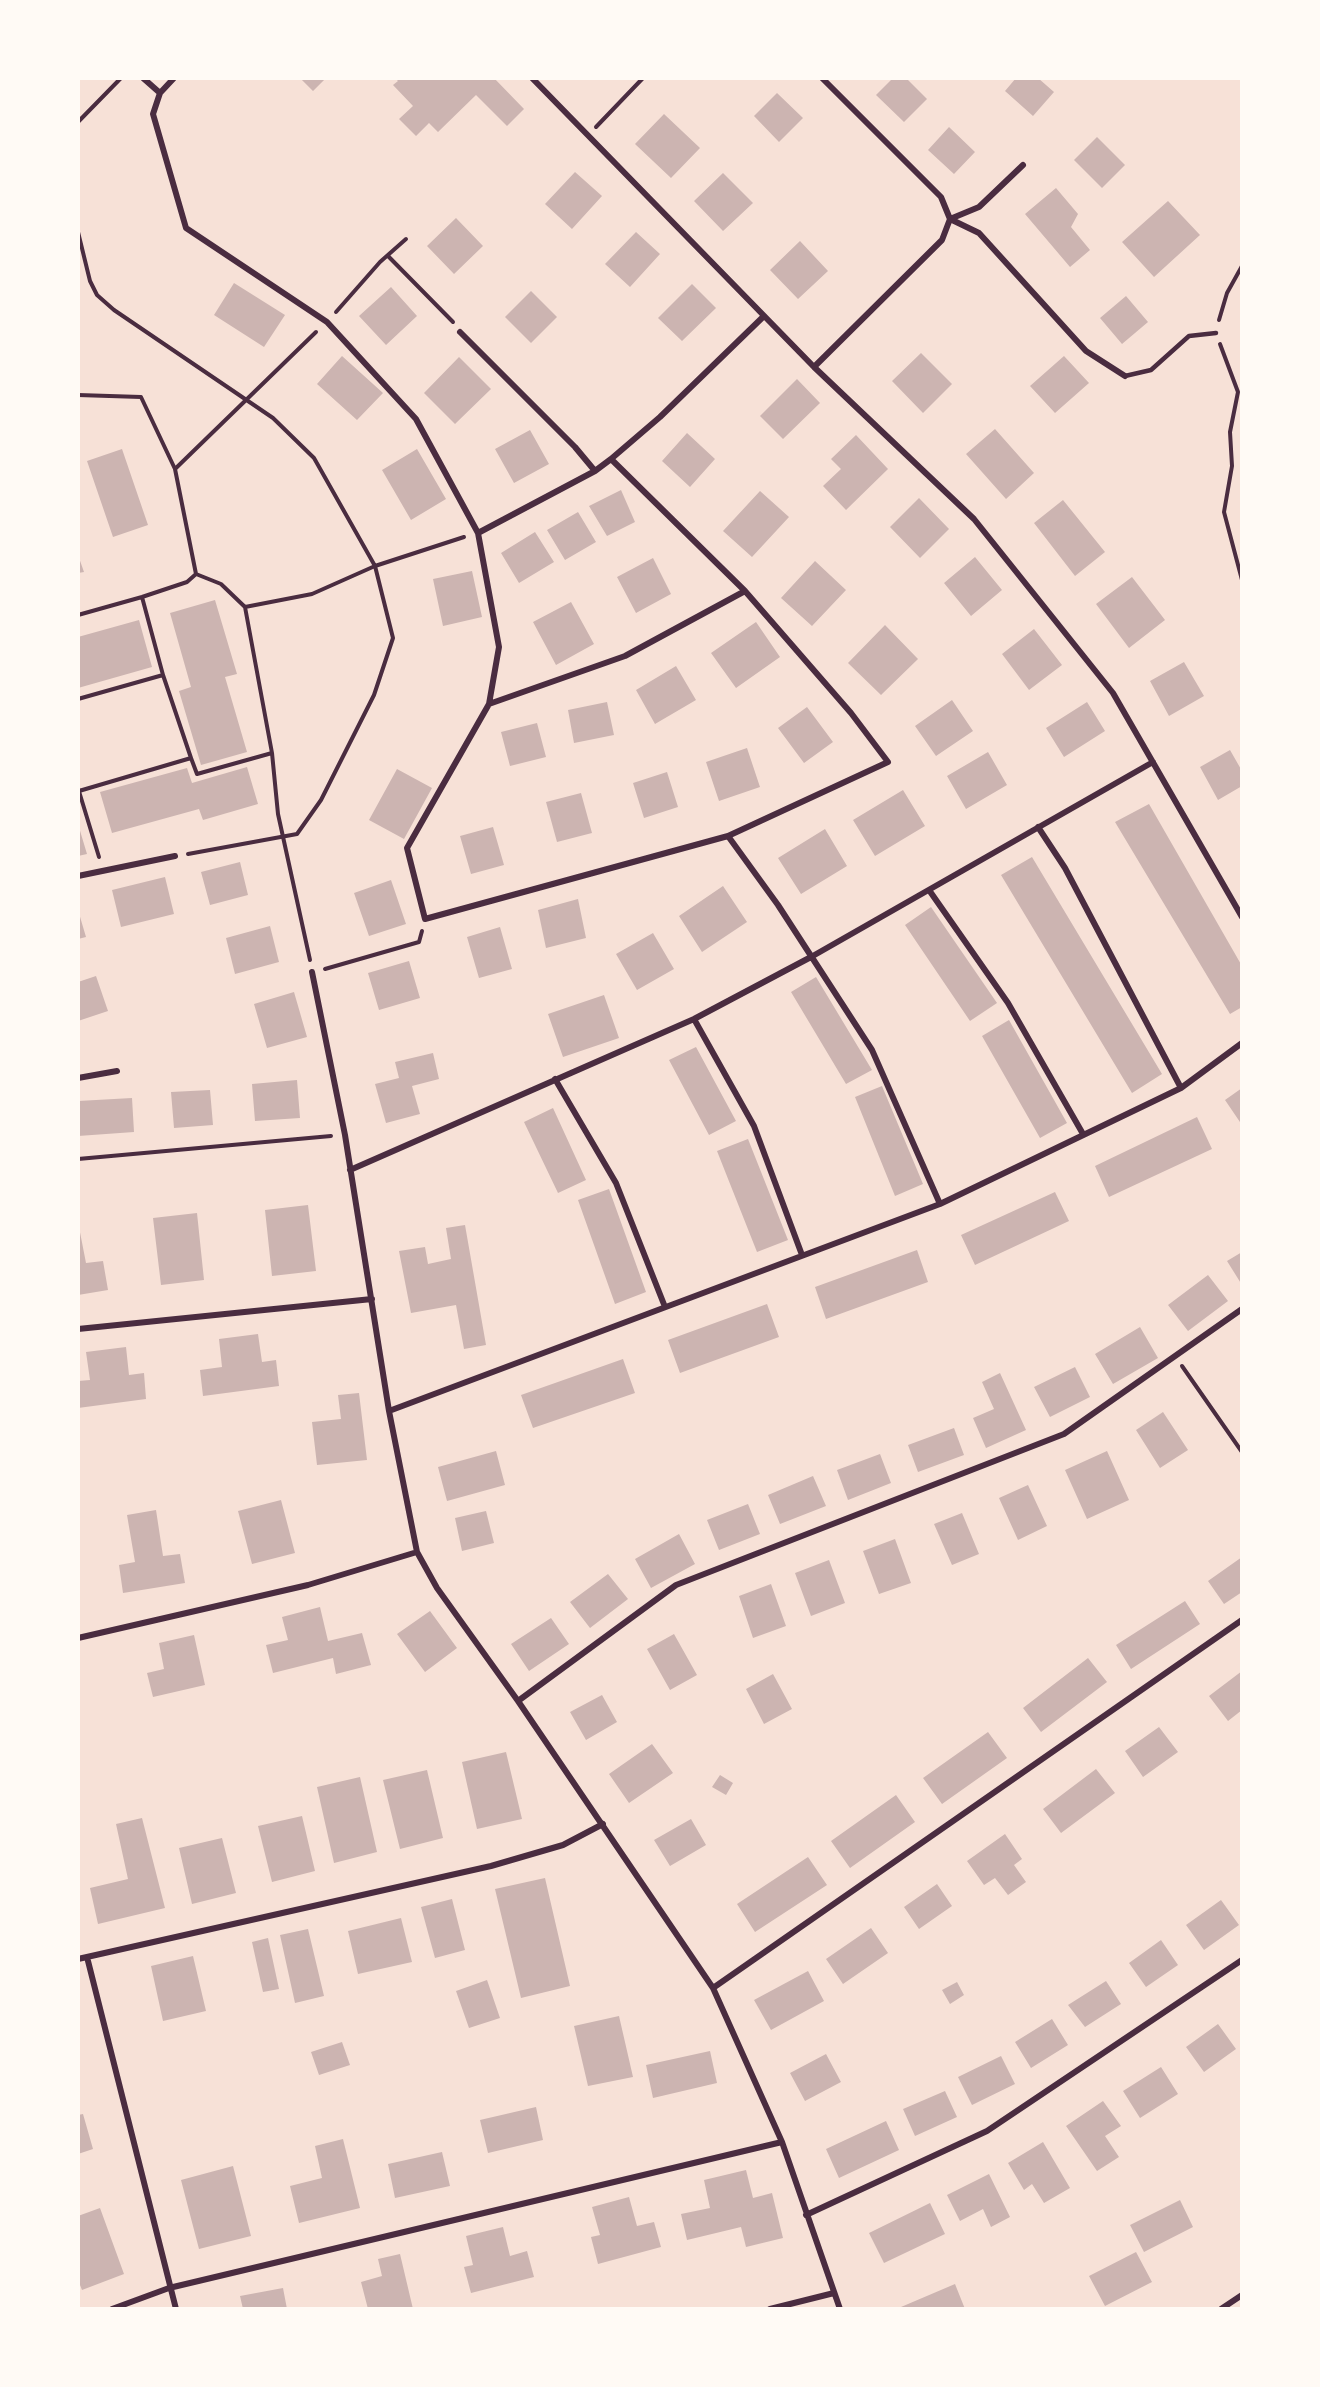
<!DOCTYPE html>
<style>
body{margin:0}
#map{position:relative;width:1320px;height:2387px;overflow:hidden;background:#f7e1d7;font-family:Poppins,sans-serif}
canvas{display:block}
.frame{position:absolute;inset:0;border:80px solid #fffaf5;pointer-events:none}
</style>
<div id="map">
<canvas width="1320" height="2387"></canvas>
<div class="frame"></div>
</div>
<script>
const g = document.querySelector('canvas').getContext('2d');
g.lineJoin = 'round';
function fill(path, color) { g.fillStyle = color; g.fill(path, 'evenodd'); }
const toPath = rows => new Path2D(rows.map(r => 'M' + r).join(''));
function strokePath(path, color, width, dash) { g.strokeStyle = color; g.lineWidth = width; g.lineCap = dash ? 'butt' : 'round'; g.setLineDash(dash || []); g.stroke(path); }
const building = toPath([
 [300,78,326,78,313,91],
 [395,78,494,78,524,109,507,126,476,95,438,132,429,123,416,136,399,119,413,106,393,85,398,81],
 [893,78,906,78,927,99,904,122,876,95],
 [1016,78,1038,78,1054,92,1033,116,1005,91],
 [777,93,803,118,779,142,754,116],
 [664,114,700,148,671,178,635,144],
 [949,127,975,152,954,174,928,150],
 [1097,137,1125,165,1102,188,1074,160],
 [575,172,602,196,572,229,545,204],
 [723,173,753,203,723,231,694,201],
 [1056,188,1078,214,1071,227,1090,250,1070,267,1025,214],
 [1168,201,1200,235,1154,277,1122,242],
 [456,218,483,246,454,274,427,246],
 [636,232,660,254,630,287,605,264],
 [800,241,828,271,798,299,770,270],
 [234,283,285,315,264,347,214,315],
 [692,284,716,308,682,341,658,318],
 [391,287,417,316,386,345,359,316],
 [531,291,557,317,531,343,505,317],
 [1126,296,1148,322,1122,344,1100,318],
 [921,353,952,384,923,413,892,381],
 [342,356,383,393,357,420,317,384],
 [1064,356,1089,383,1055,413,1030,386],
 [459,357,491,389,455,424,424,393],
 [797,379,820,403,783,439,760,416],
 [995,429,1034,473,1006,499,966,454],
 [530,430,549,464,514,483,495,449],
 [687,433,715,459,690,487,662,461],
 [856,435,888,469,846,510,823,486,841,469,831,459],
 [122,449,148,525,113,537,87,461],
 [417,449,446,499,411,520,382,470],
 [621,490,635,522,607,536,589,506],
 [760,491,789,517,752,557,723,531],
 [919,498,949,529,920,558,890,527],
 [1063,500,1105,552,1075,576,1034,523],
 [578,512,596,542,565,560,547,530],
 [535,532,554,562,519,583,501,553],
 [78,555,84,572,78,573],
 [975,557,1002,590,971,616,944,583],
 [653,558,671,594,636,613,617,577],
 [815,561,846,590,812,626,781,598],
 [472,571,482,617,443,626,433,579],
 [1132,577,1165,620,1129,648,1096,604],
 [215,600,237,674,225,677,247,752,201,765,179,691,191,687,170,613],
 [571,602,594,644,556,665,533,622],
 [139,620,152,667,78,688,78,637],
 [756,622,780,657,736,688,711,653],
 [885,625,918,659,881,695,848,663],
 [1034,629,1062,665,1029,690,1002,654],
 [1184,662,1204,696,1169,716,1150,681],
 [676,666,696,700,655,724,636,690],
 [952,700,973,731,936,756,915,726],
 [607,702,614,735,574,743,568,710],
 [1087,702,1105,731,1064,757,1046,728],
 [807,707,833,742,804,763,778,728],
 [537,723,546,757,510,766,501,732],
 [747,748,760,787,719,801,706,762],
 [1230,750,1242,771,1242,786,1218,800,1200,767],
 [988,752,1007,785,966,809,947,776],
 [247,767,258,804,203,820,199,809,112,833,100,792,187,768,192,783],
 [397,769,432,788,404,839,369,820],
 [667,772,678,807,644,818,633,783],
 [903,790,925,826,875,856,853,820],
 [581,793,592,833,557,842,546,802],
 [1149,804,1242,966,1242,1007,1230,1014,1115,822],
 [78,824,87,854,78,856],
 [493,827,504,865,471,874,460,836],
 [825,829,847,866,801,894,778,858],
 [1032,857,1162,1074,1132,1093,1001,875],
 [240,862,248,895,210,905,201,872],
 [165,877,174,914,121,927,112,890],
 [391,880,406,924,369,936,354,893],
 [723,886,747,922,702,952,679,916],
 [578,899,586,938,546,948,538,910],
 [931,907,997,1003,970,1021,905,925],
 [78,910,86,937,78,939],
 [270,926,279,962,235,974,226,938],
 [500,927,512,969,479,978,467,937],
 [653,933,674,969,637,990,616,954],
 [409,961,420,998,379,1010,368,973],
 [96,976,108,1011,78,1021,78,982],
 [816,977,872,1070,846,1084,791,992],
 [294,992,307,1037,267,1048,254,1004],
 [604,995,619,1038,563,1057,548,1014],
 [1009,1020,1067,1123,1040,1138,982,1036],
 [696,1047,736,1121,709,1135,669,1060],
 [433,1053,439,1079,412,1086,420,1114,386,1123,375,1084,399,1078,395,1062],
 [297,1080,300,1118,255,1121,252,1084],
 [882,1086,923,1184,895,1196,855,1097],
 [1242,1088,1242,1125,1225,1100],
 [210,1090,213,1125,174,1128,171,1092],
 [132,1098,134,1132,78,1136,78,1101],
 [553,1108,586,1180,558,1193,524,1122],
 [1197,1117,1212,1149,1109,1197,1095,1166],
 [748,1139,788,1240,757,1252,717,1151],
 [609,1189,646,1292,615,1304,578,1200],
 [1055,1192,1069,1221,975,1265,961,1235],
 [308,1205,316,1271,272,1276,265,1210],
 [197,1213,204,1280,161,1285,153,1218],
 [78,1222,86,1263,103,1261,108,1290,78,1295],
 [465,1225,486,1345,464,1349,456,1305,411,1313,399,1251,425,1247,428,1264,451,1259,446,1228],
 [917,1250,928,1282,826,1319,815,1287],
 [1242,1252,1242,1285,1227,1261],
 [1208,1275,1228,1301,1188,1331,1168,1305],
 [767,1304,779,1337,680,1373,668,1340],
 [1140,1327,1158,1358,1113,1384,1095,1354],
 [258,1334,262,1362,276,1360,279,1386,203,1396,200,1370,222,1367,219,1339],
 [126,1347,129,1375,144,1373,146,1399,78,1408,78,1381,90,1380,86,1352],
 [623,1359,635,1393,533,1428,521,1395],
 [1075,1367,1090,1397,1050,1417,1034,1387],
 [1000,1373,1026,1430,986,1448,973,1418,994,1409,982,1382],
 [359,1393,367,1460,317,1465,312,1422,341,1419,338,1395],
 [1163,1412,1188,1450,1160,1468,1136,1430],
 [954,1428,964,1455,918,1472,908,1445],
 [496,1451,505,1485,447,1501,438,1467],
 [1107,1451,1129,1500,1087,1519,1065,1470],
 [880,1454,891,1483,848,1500,837,1470],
 [813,1476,826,1506,780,1524,768,1495],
 [1028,1485,1047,1526,1018,1540,999,1498],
 [281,1500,295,1553,252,1564,238,1511],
 [748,1504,760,1534,719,1550,707,1520],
 [156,1510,163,1556,180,1554,185,1583,123,1593,119,1565,135,1562,127,1515],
 [486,1511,494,1543,462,1551,455,1518],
 [962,1513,979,1554,952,1565,934,1524],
 [679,1534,695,1564,651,1588,635,1559],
 [895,1539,911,1583,879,1594,863,1551],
 [1242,1557,1242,1592,1224,1604,1208,1581],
 [829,1560,845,1603,811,1616,795,1573],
 [608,1574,628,1599,590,1628,570,1602],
 [771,1584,786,1626,753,1638,739,1596],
 [1185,1601,1200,1624,1131,1669,1116,1645],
 [320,1607,328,1641,362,1633,371,1665,336,1674,333,1658,273,1673,266,1645,288,1640,282,1617],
 [430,1611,457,1648,425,1672,397,1634],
 [551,1618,569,1644,529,1671,511,1644],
 [674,1634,697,1675,670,1690,647,1649],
 [194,1635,205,1685,153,1697,147,1673,164,1669,159,1643],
 [1088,1658,1107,1682,1041,1732,1023,1708],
 [1242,1671,1242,1710,1228,1721,1209,1696],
 [773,1674,792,1709,764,1724,746,1689],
 [602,1695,617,1722,586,1740,570,1712],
 [1159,1727,1178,1752,1143,1777,1125,1751],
 [988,1732,1007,1758,942,1804,923,1778],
 [652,1744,673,1773,629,1803,609,1774],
 [506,1752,522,1819,477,1829,462,1762],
 [1096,1769,1115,1793,1061,1833,1043,1809],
 [427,1770,443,1838,400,1849,383,1780],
 [720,1775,733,1783,726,1795,712,1787],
 [360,1777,377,1852,334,1863,317,1787],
 [896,1795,915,1822,850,1868,831,1841],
 [302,1816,315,1871,272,1882,258,1826],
 [142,1818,165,1908,98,1924,90,1888,128,1879,116,1824],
 [691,1819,706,1845,670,1866,654,1840],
 [1005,1834,1022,1859,1014,1865,1026,1882,1008,1895,995,1878,984,1885,967,1861],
 [222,1838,236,1893,192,1904,179,1848],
 [808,1857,827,1885,755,1932,737,1904],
 [545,1878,570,1986,521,1998,495,1889],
 [937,1884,952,1906,919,1929,904,1907],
 [452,1899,465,1950,435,1958,421,1907],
 [1221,1900,1239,1925,1204,1950,1186,1925],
 [401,1918,412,1962,358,1974,348,1931],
 [871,1928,888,1953,843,1984,826,1959],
 [308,1929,324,1996,295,2003,280,1935],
 [268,1938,279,1989,263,1992,252,1942],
 [1161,1940,1178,1965,1146,1987,1129,1963],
 [193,1956,206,2011,163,2021,151,1966],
 [808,1971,824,2001,771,2030,754,2000],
 [487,1980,500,2018,469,2028,456,1991],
 [1106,1981,1121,2004,1085,2027,1068,2005],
 [957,1982,964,1995,950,2004,942,1990],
 [619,2016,633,2077,588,2086,574,2026],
 [1052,2019,1068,2045,1031,2068,1015,2042],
 [1218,2024,1236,2049,1204,2072,1186,2047],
 [342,2042,350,2065,319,2075,311,2052],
 [710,2051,717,2083,653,2098,646,2065],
 [826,2054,841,2082,805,2101,790,2073],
 [1001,2056,1015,2084,972,2105,958,2077],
 [1161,2067,1178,2094,1140,2118,1123,2091],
 [945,2091,957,2117,915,2136,903,2109],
 [1103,2101,1121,2126,1105,2136,1119,2157,1097,2171,1066,2126],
 [536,2107,543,2140,488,2153,480,2120],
 [83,2114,93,2149,78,2154,78,2115],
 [886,2121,899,2150,839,2178,826,2149],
 [343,2139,360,2208,299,2223,290,2186,322,2178,315,2146],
 [1043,2142,1070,2188,1044,2203,1032,2184,1024,2190,1008,2163],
 [442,2152,450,2186,395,2198,388,2164],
 [233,2166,251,2236,199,2249,181,2180],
 [746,2170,753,2198,772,2193,783,2238,746,2247,741,2227,687,2240,681,2214,710,2208,704,2180],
 [989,2174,1010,2217,991,2227,983,2209,960,2221,947,2195],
 [629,2197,637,2226,654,2222,661,2247,598,2264,591,2237,600,2235,592,2207],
 [1180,2200,1193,2227,1144,2252,1130,2225],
 [930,2203,945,2234,884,2263,869,2233],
 [100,2208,124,2274,82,2290,78,2280,78,2216],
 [503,2227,510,2256,527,2251,534,2277,471,2293,464,2267,473,2265,466,2236],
 [1136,2252,1152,2282,1105,2306,1089,2276],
 [400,2254,413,2309,368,2309,361,2282,382,2276,378,2259],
 [955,2284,965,2309,902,2309,901,2307],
 [283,2288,287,2309,243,2309,240,2296]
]);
const path = toPath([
 [78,122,121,78],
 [596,127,643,78],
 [78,232,90,281,97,295,114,310,273,418,314,458,375,566,393,638,374,695,321,800,297,834,188,854],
 [388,256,453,322],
 [336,312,380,262,406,239],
 [1219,320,1227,293,1242,266],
 [1220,344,1238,392,1230,432,1232,466,1224,512,1242,580],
 [78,395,141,397,175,469,196,574],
 [175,469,316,332],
 [196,574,221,584,245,607,272,753,278,814,310,960],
 [245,607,312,594,375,566,464,537],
 [78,615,142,597,187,582,196,574],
 [163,675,191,758],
 [78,699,163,675,142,597],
 [78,788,99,857],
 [79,791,191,758,197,774,272,753],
 [325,969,419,942,422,931],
 [78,1159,331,1136],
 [1182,1366,1242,1452]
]);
const service = toPath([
 [1125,376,1151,370,1189,336,1216,333]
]);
const minor = toPath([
 [143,78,160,93],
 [174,78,160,93,153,114,186,228,327,322,416,419,478,533,499,647,489,704],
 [532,78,814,367,974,519,1113,693,1242,917],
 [950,219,979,233,1086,351,1125,376],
 [950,219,979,207,1023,165],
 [460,332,575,447,595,471],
 [814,367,942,240,950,219,941,197,822,78],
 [611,459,745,591],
 [478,533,595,471,611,459,660,417,764,316],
 [1038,827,1065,868,1181,1088],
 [728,836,888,762,851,713,745,591,625,656,489,704,407,848,425,919,728,836,778,905,872,1050,940,1204],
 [78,876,175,856],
 [929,890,1008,1003,1083,1134],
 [312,972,345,1135,389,1411,417,1552,437,1588,518,1701,713,1988,782,2142,840,2309],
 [694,1019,754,1126,802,1255],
 [78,1078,117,1071],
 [555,1079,616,1183,665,1307],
 [350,1170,694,1019,811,957,1153,762],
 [78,1329,372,1299],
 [389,1411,940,1204,1181,1088,1242,1043],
 [78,1638,308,1585,417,1552],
 [518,1701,676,1585,1064,1434,1242,1309],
 [87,1957,176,2309],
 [78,1959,491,1866,563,1845,603,1824],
 [713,1988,1242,1620],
 [806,2215,987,2131,1242,1960],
 [112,2309,169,2288,782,2142],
 [770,2309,834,2293],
 [1221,2309,1242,2295]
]);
fill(building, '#ccb4b1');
strokePath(path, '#4a2c40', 4);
strokePath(service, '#4a2c40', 4.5);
strokePath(minor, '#4a2c40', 6);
</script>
